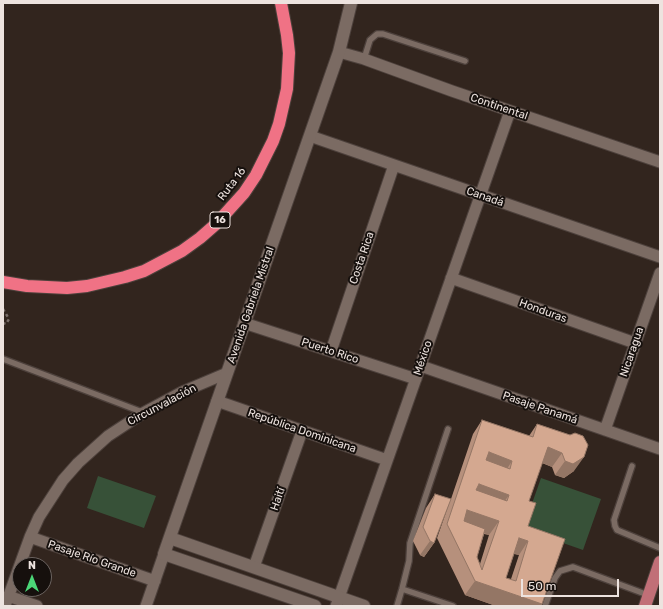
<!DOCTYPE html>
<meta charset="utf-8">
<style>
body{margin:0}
#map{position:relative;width:663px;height:609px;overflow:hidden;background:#32251e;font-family:Rubik,sans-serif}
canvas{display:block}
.frame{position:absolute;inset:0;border:4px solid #ede3df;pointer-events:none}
.north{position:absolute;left:12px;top:557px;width:40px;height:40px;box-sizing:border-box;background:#16100d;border:1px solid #6c6461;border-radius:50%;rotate:0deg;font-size:11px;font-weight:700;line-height:16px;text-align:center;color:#ede3df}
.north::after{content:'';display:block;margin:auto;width:14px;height:18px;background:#4bd677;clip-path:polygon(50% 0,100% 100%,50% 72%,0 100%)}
.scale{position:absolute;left:521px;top:579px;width:98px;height:18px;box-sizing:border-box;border:2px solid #ede3df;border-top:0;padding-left:5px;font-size:12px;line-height:14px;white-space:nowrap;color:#ede3df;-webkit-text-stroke:3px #16100d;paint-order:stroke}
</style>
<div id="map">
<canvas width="663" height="609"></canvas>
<div class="frame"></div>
<div class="north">N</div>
<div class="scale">50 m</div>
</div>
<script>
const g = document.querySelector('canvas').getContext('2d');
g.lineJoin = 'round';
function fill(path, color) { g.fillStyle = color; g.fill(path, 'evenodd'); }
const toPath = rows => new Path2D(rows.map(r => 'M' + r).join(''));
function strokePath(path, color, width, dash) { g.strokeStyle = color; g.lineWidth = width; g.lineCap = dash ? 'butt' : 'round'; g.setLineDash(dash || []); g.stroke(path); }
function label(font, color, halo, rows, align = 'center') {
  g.font = font + ' Rubik,sans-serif'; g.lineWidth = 4; g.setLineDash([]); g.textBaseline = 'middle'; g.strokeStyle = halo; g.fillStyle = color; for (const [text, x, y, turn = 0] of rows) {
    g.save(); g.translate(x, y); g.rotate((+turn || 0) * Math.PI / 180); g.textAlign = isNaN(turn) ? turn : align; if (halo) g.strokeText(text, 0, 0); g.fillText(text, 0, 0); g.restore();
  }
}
const green = toPath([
 [98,476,156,496,144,528,87,508],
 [541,478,601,499,583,550,523,529]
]);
const path = toPath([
 [3,309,9,319,6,324,3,323]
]);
const service = toPath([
 [364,59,370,40,377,34,383,34,465,61],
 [3,359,142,412],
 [632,466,614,520,615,526,617,530,660,548],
 [402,589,453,606],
 [397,606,402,589,409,561,410,543,448,429],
 [545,606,555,578,560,571,573,567,648,595]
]);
const minor = toPath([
 [339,52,364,59,452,91,660,162],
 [310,136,660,257],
 [451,278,635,343],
 [244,323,416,379],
 [331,351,394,165],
 [421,366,660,449],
 [217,401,387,460],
 [605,430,660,273],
 [30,537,155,581],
 [254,567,302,431],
 [8,596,37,606],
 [5,606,30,537,39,517,63,480,78,463,108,436,143,413,182,392,227,373],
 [146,606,164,554],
 [336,606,510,111]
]);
const tertiary = toPath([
 [170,538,364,606],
 [315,606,164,554,339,52,351,3]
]);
const primary = toPath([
 [645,606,660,562]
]);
const motorway = toPath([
 [3,282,27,286,67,288,87,286,125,277,144,271,182,251,200,238,216,224,244,193,256,175,273,141,279,124,287,89,289,53,287,35,281,3]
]);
const wall = toPath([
 [482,420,529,436,537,424,570,435,574,471,564,478,555,475,552,467,542,463,529,501,528,526,542,604,541,606,496,606,465,595,437,538,450,501,434,543,424,557,420,555,413,541,426,508,435,494,451,499,473,434],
 [484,534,489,535,480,564,477,557],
 [514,554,519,555,511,579,506,578]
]);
const shadedWall = toPath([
 [548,447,562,453,552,467,538,461],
 [489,452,512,461,503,475,479,466],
 [584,457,574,471,564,478,555,475,565,461],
 [479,484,509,495,499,509,469,498],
 [467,510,499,521,489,535,458,524],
 [519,538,528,541,519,555,509,552],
 [430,541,434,543,424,557,420,555],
 [475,581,542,604,541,606,496,606,465,595]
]);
const building = toPath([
 [482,420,533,437,537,424,570,435,575,433,583,436,588,445,584,457,573,464,565,461,562,453,548,447,529,501,536,503,528,526,565,539,542,604,475,581,447,524,482,420],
 [489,452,512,461,510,469,486,460,489,452],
 [479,484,509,495,507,501,476,490,479,484],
 [467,510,499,521,482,570,477,557,485,529,464,521,467,510],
 [519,538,528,541,516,581,506,578,519,538],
 [435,494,451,499,434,543,430,541,423,527,435,494]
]);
const shields = [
 [220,220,20]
];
const shieldNames = [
 ["16",220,220]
];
const streetNames = [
 ["Continental",499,107,19],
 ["Ruta 16",232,184,-53],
 ["Canadá",485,197,19],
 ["Costa Rica",362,258,-71],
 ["Avenida Gabriela Mistral",251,305,-71],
 ["Honduras",543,311,20],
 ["Puerto Rico",330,351,18],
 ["Nicaragua",632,352,-71],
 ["México",423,358,-71],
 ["Circunvalación",162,405,-28],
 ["Pasaje Panamá",540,408,19],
 ["República Dominicana",302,431,19],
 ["Haití",278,499,-71],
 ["Pasaje Río Grande",92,559,19]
];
fill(green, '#375138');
strokePath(service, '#4d413c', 8);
strokePath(minor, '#4d413c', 13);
strokePath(tertiary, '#4d413c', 14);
strokePath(primary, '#4d413c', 14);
strokePath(motorway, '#4d413c', 14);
strokePath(path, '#796d68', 2.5, [3, 3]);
strokePath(service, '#7b6b63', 5.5);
strokePath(minor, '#7b6b63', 11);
strokePath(tertiary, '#7b6b63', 12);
strokePath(primary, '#c16f77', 12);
strokePath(motorway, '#f07285', 12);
fill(wall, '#b6907c');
fill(shadedWall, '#947665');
fill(building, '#d4a890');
strokePath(building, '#947665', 1);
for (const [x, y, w] of shields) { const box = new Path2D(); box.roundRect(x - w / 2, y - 8, w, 16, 3); g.fillStyle = '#16100d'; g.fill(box); strokePath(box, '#ede3df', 1); }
label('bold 10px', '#ede3df', null, shieldNames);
label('11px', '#ede3df', '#16100d', streetNames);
</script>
